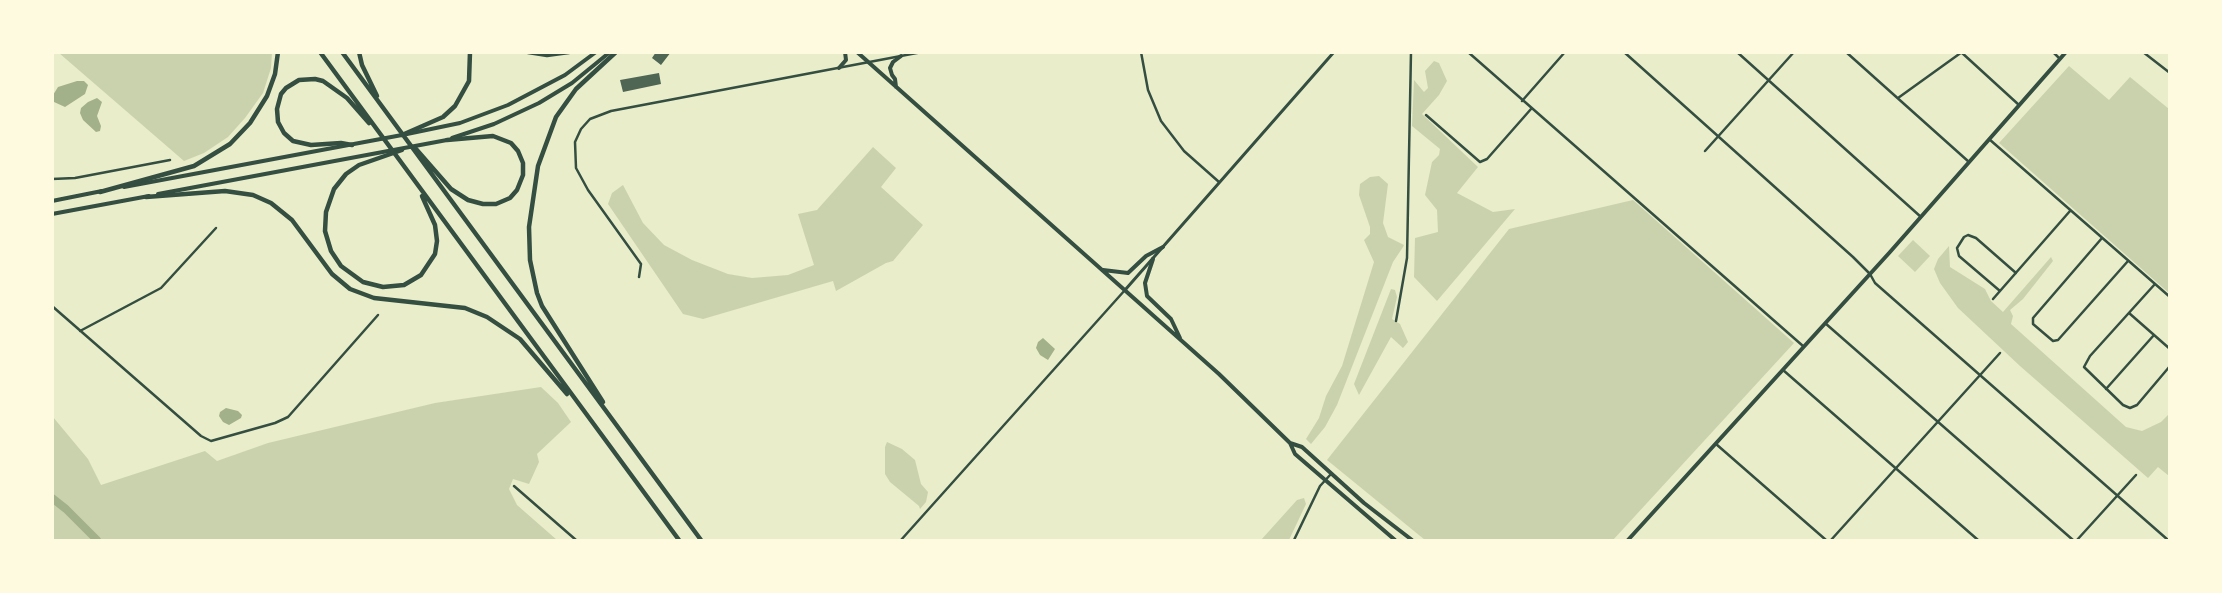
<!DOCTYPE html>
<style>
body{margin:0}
#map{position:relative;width:2222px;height:593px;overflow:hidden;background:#e9edc9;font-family:Jost,sans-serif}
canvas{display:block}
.frame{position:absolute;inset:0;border:54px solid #fefae0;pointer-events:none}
</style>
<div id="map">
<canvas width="2222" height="593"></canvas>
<div class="frame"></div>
</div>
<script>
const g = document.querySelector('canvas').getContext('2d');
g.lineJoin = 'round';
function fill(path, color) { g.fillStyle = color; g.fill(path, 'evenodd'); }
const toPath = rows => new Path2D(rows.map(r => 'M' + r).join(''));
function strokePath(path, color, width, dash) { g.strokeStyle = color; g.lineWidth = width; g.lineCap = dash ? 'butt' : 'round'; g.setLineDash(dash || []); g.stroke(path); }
const green = toPath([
 [59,53,272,53,271,68,263,93,245,118,228,137,204,153,184,161],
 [1434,61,1439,63,1447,81,1439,95,1422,114,1478,167,1457,193,1493,212,1515,209,1437,301,1414,277,1415,238,1438,232,1437,210,1425,195,1432,162,1439,155,1440,149,1412,126,1414,80,1424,92,1428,88,1425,71],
 [2069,66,2109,100,2130,77,2169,109,2169,293,1999,143],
 [873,147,896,168,881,187,923,225,893,261,886,263,836,291,833,281,703,319,683,314,608,204,612,193,623,185,643,223,664,245,692,260,728,274,752,278,788,275,814,265,798,214,817,210],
 [1379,176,1388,184,1383,223,1388,237,1404,245,1403,247,1393,262,1337,405,1325,427,1311,444,1306,439,1319,418,1326,396,1342,366,1374,262,1364,240,1370,234,1370,227,1359,195,1360,184,1370,177],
 [1633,200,1794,343,1613,540,1425,540,1327,460,1509,229],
 [1913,240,1930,256,1915,272,1898,256],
 [1949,246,1950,267,1985,289,1991,301,2003,312,2051,257,2053,261,2023,299,2010,310,2013,316,2011,324,2126,427,2142,431,2161,422,2169,414,2169,476,2158,467,2148,478,2020,366,1958,308,1940,283,1934,269,1938,259],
 [1391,289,1395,290,1397,297,1392,319,1400,324,1408,342,1403,348,1391,337,1359,395,1354,384],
 [541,387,558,403,571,422,537,454,539,462,529,484,513,479,509,489,517,505,557,540,53,540,53,417,88,459,101,485,205,451,217,461,268,443,435,403],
 [887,442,902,449,915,460,921,484,928,492,926,502,920,509,919,506,890,482,885,474,885,447],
 [1304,498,1306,504,1289,540,1261,540,1297,500]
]);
const water = toPath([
 [77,81,84,81,88,85,85,94,65,107,54,102,53,95,58,87],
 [97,98,102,102,97,116,101,126,100,131,96,132,83,120,80,113,81,108,88,102],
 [1043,338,1055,349,1048,360,1040,355,1036,348,1038,342],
 [226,408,238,411,242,415,241,418,229,425,223,422,219,416,220,412]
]);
const river = toPath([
 [52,498,66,509,97,540]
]);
const building = toPath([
 [656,52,671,52,661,65,652,58],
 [659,73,661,84,623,92,620,80]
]);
const minor = toPath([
 [1141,52,1148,90,1161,121,1184,151,1219,182],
 [1468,52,1803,346],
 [1624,52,1853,257,1870,274,1875,283,2168,540],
 [1737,52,1921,217],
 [1846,52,1969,162],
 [1961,52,2019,105],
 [2053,52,2060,59],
 [2143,52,2170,73],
 [1898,98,1962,52],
 [1522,101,1565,52],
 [1426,115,1480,162,1487,159,1531,109],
 [1989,139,2170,297],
 [1705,151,1794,52],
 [52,179,75,178,170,160],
 [2102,238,2033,318,2033,324,2053,341,2058,340,2128,261],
 [639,277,641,264,588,190,576,168,575,142,581,129,590,119,611,111,922,52],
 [2155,284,2090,356,2084,367,2123,405,2130,408,2137,405,2170,366],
 [2000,291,1959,256,1957,248,1964,237,1968,235,1976,238,2016,273],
 [1993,299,2070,211],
 [52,306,201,436,211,441,275,423,288,417,378,315],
 [2129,313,2170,349],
 [1396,321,1407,258,1411,52],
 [1825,323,2073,540],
 [80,331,161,288,216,228],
 [1783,370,1978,540],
 [2106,389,2154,335],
 [1716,444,1826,540],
 [514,486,576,540],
 [901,540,1125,290],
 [1294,540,1320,486,1331,474],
 [1831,540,2000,353],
 [2077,540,2136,475]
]);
const tertiary = toPath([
 [1125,290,1334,52]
]);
const primary = toPath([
 [857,52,1219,374,1290,443,1295,454,1395,540],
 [839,68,846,60,845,52],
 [896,87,895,79,892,75,890,68,893,62,901,56],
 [407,134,460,123,508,105,565,75,596,52],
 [452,138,494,124,539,103,572,83,610,52],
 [1153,259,1145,283,1147,296,1171,319,1180,338],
 [1103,270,1128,273,1146,256,1163,247],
 [1290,443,1302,447,1364,503,1412,540],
 [1628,540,1890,252,2066,52]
]);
const trunk = toPath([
 [124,187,402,135],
 [158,194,447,140],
 [52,201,102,191],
 [52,214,149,196]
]);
const motorway = toPath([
 [320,52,679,540],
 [342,52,701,540],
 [359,52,362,65,377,96],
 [528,52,547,55,569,52],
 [402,135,443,117,455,106,469,81,470,52],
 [352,145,341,143,311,145,293,141,284,133,278,122,277,109,281,94,286,88,299,80,315,79,323,81,347,98,369,123],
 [416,149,451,189,468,200,483,204,496,204,510,198,517,190,523,175,523,163,518,151,511,143,493,136,447,140],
 [402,150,359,165,346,174,334,189,326,212,325,231,331,251,341,266,363,282,383,287,404,285,421,275,435,254,437,241,435,225,422,196],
 [100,192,194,166,230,144,250,123,267,96,275,74,278,52],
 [146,197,225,191,253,195,271,203,292,220,332,274,350,289,374,298,465,308,487,317,520,339,567,394],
 [603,402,542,306,537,293,530,260,529,227,538,166,556,117,576,89,616,52]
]);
fill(green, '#cad2ad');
fill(water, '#a3b18a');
strokePath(river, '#a3b18a', 8);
fill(building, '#4f6655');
strokePath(minor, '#344e41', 2.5);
strokePath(tertiary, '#344e41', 3);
strokePath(primary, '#344e41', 4);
strokePath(trunk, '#344e41', 4);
strokePath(motorway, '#344e41', 4.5);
</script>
